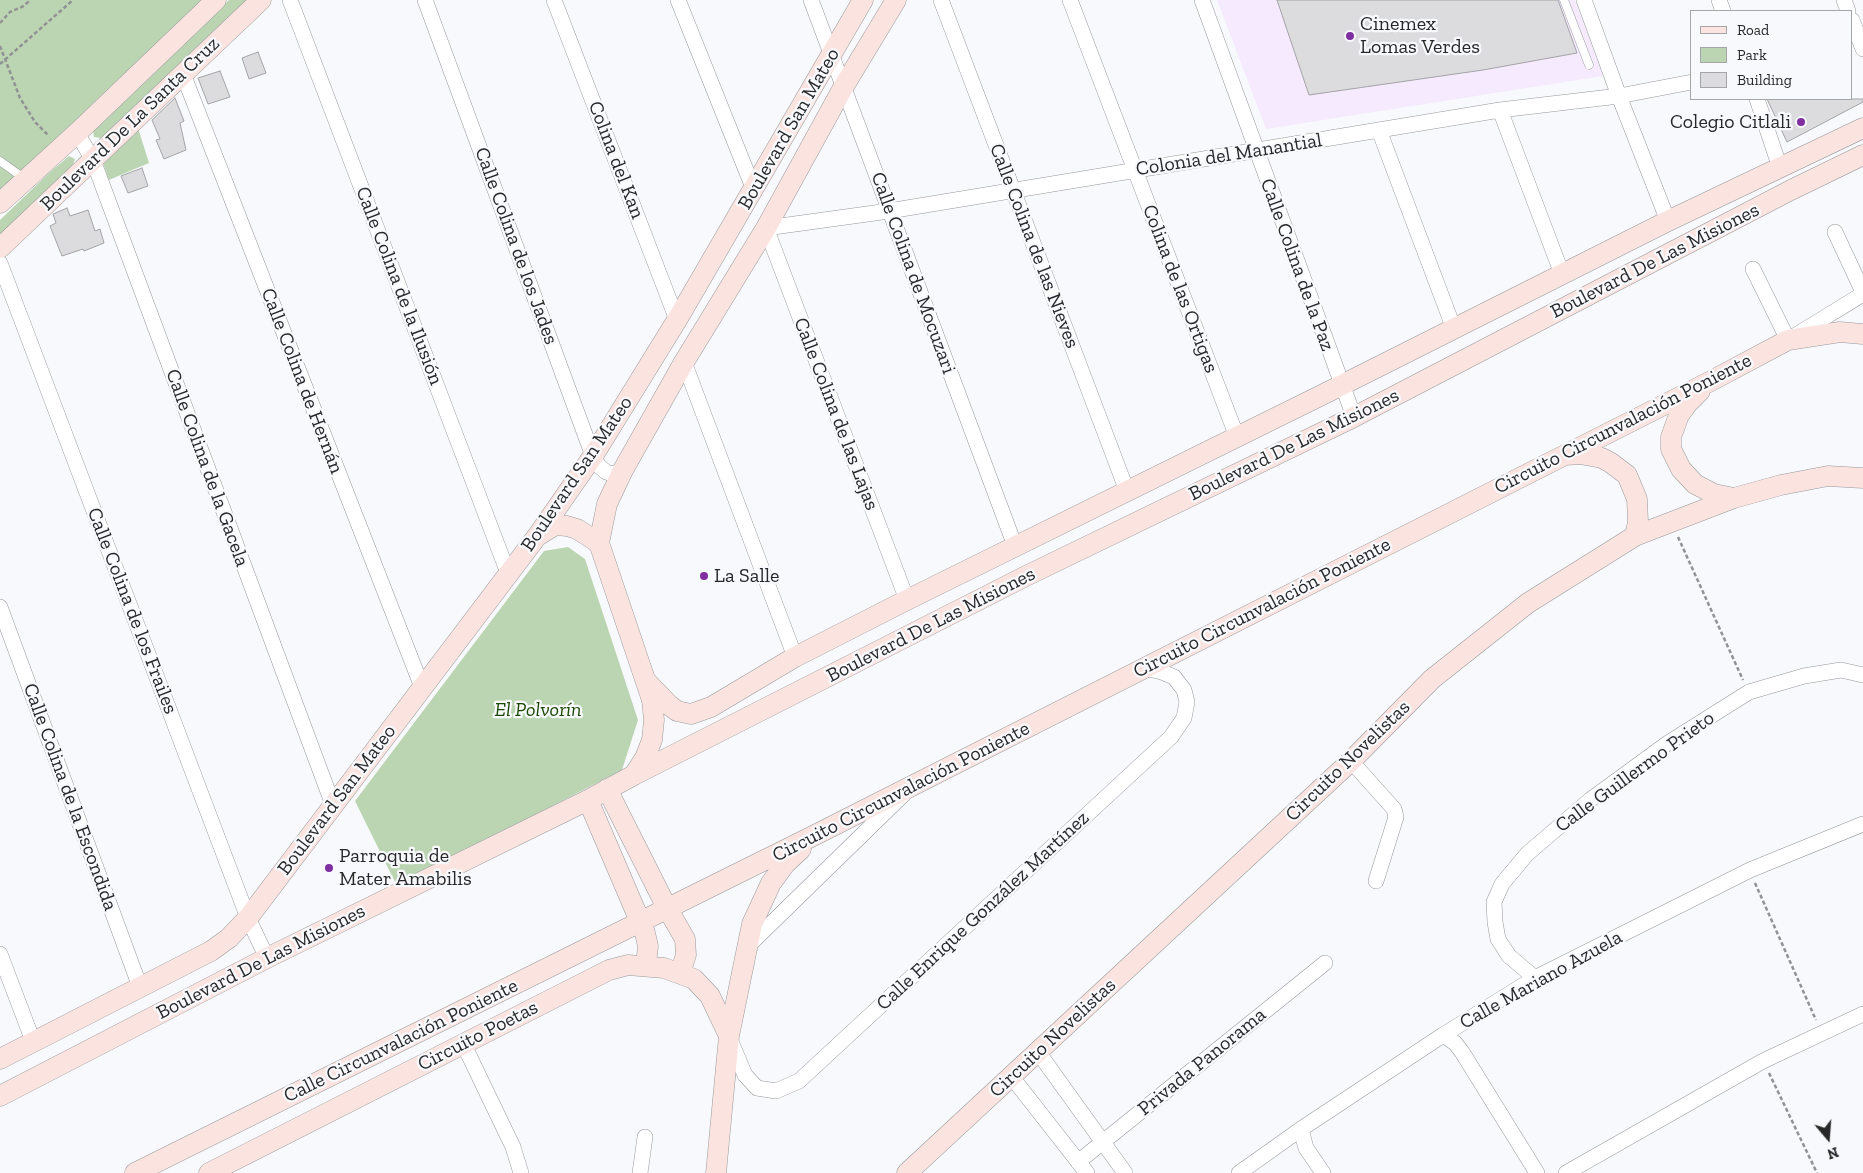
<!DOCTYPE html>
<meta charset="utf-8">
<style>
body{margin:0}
#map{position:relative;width:1863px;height:1173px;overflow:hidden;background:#f7f9fc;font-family:"Zilla Slab",serif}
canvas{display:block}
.legend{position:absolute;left:1690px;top:10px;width:162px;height:90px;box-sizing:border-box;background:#f7f9fc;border:1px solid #a4a5a8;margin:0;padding:6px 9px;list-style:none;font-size:15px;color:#282829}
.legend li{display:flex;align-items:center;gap:10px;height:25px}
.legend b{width:25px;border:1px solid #a4a5a8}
.north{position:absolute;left:1803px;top:1113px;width:50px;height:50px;-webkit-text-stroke:4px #f7f9fc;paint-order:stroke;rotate:162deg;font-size:14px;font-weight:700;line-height:20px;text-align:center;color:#282829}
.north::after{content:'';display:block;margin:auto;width:18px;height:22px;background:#282829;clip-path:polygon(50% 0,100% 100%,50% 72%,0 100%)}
</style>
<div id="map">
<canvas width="1863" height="1173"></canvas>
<ul class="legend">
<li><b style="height:6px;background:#fbe4e0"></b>Road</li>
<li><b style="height:14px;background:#bbd5b2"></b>Park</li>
<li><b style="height:14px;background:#dcdcdf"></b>Building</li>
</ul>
<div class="north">N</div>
</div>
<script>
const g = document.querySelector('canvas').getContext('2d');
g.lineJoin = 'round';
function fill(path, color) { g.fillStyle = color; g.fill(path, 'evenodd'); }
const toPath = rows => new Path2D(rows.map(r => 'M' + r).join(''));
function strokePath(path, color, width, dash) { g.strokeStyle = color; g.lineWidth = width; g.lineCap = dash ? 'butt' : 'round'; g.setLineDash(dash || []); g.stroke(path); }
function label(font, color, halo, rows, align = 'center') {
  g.font = font + ' "Zilla Slab",serif'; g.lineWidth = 4.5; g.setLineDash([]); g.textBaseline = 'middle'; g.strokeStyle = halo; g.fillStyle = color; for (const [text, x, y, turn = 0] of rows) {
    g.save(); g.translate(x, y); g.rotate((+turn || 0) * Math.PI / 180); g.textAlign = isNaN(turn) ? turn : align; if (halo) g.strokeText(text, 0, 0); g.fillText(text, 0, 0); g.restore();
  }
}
const commercial = toPath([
 [1217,0,1575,0,1603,76,1266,129]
]);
const green = toPath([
 [0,0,205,0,0,198],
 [229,0,248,0,109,131,101,138,94,137,93,131],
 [138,128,149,163,109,180,103,163],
 [69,156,75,159,73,165,0,235,0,220,49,173],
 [568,547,585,559,638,720,622,770,397,886,355,801,544,551]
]);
const building = toPath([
 [1277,0,1558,0,1577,53,1483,70,1309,95,1277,0],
 [258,52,266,73,249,79,242,58,258,52],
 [220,71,230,97,208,104,198,78,220,71],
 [175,98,184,121,180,123,186,150,164,159,156,140,160,139,152,120,175,98],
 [1767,99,1863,99,1863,102,1787,142,1767,99],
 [142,168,148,186,128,193,121,176,142,168],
 [67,208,70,216,88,210,95,231,100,229,104,243,84,251,83,249,62,256,50,226,56,223,53,214,67,208]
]);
const path = toPath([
 [0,23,10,12,22,7,28,2,28,0],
 [0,46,20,98,35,122,49,136],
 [0,64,73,0],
 [1678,537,1743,680],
 [1755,883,1816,1020],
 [1769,1073,1817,1173]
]);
const lane = toPath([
 [1564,0,1589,65],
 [0,161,25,179]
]);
const street = toPath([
 [290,0,508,573],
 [425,0,593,456,599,466,606,472,612,474,623,470],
 [554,0,677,320],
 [678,0,754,190],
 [811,0,1015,546],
 [941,0,1127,491],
 [1070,0,1237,437],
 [1202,0,1354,417],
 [1584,0,1619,96,1668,221],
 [1719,0,1723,11],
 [1844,0,1848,11],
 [1852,20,1863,49],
 [183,74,422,687],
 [1757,99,1780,168],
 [1500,110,1562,274],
 [1379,130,1454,329],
 [77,133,93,160,333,805],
 [1835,232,1863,292],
 [0,263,248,918,267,958],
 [1753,269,1788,340,1863,294],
 [684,362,795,657],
 [907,600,766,228,889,211,1500,110,1619,96,1692,82],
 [0,607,140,987],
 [1351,761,1394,809,1396,817,1376,881],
 [747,947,904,794],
 [0,954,33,1041],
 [1535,978,1509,956,1498,939,1495,922,1494,902,1502,884,1527,854,1590,800,1668,743,1749,692,1804,676,1841,670,1863,675],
 [1443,1035,1455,1043,1462,1052,1537,1173],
 [729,1037,745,1075,757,1088,776,1091,799,1081,1171,737,1184,718,1187,702,1184,690,1174,677,1162,672,1144,668],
 [463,1043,513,1147,521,1173],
 [1038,1052,1125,1173],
 [1011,1076,1087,1173],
 [1301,1129,1306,1148,1323,1173],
 [1078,1162,1325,963],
 [640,1173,645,1137],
 [1239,1173,1301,1129,1443,1035,1535,978,1750,870,1863,824],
 [1566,1173,1763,1061,1863,1014]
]);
const secondary = toPath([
 [0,203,77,133,216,0],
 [0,248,261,0],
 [1700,391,1687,404,1679,415,1671,437,1671,449,1681,469,1695,484,1714,494,1734,498],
 [1566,455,1580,454,1602,458,1611,463,1627,475,1637,499,1638,522,1635,536],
 [539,535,555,525,567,526,577,529,599,543,652,700,654,720,652,740,645,758,634,775],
 [599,543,607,504,623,470,684,362,766,228,844,86,896,0],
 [646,681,669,705,677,711,691,714,711,707,795,657,907,600,1342,385,1668,221,1863,128],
 [607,789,667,908,685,939,686,955,680,973],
 [588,800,645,933,648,946,646,965],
 [0,1059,211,951,229,938,248,918,538,535,593,456,677,320,863,0],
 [0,1096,267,958,588,800,634,775,1026,576,1354,417,1791,190,1863,155],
 [135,1173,815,835,1711,381,1788,340,1840,332,1863,334],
 [209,1173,609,970,628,965,664,968,694,979,710,996,729,1036],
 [716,1173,729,1036,752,924,771,883,785,864,801,849],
 [907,1173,1351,761,1432,679,1528,603,1635,536,1734,498,1781,485,1828,476,1863,478]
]);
const markers = [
 [1350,36,5,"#7f2fa0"],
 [1801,122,5,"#7f2fa0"],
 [704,576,5,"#7f2fa0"],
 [329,868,5,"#7f2fa0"]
];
const poiNames = [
 ["Cinemex",1360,24],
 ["Lomas Verdes",1360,47],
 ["Colegio Citlali",1791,122,"right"],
 ["La Salle",714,576],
 ["Parroquia de",339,856],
 ["Mater Amabilis",339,879]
];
const streetNames = [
 ["Boulevard De La Santa Cruz",130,124,-44],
 ["Boulevard San Mateo",789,129,-60],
 ["Colonia del Manantial",1229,155,-9],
 ["Colina del Kan",616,160,69],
 ["Calle Colina de los Jades",516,246,70],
 ["Calle Colina de las Nieves",1034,246,69],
 ["Boulevard De Las Misiones",1655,261,-27],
 ["Calle Colina de la Paz",1297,265,70],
 ["Calle Colina de Mocuzari",913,273,70],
 ["Calle Colina de la Ilusión",399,286,69],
 ["Colina de las Ortigas",1180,289,69],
 ["Calle Colina de Hernán",302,381,69],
 ["Calle Colina de las Lajas",836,414,69],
 ["Circuito Circunvalación Poniente",1623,424,-27],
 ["Boulevard De Las Misiones",1294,445,-26],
 ["Calle Colina de la Gacela",207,468,70],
 ["Boulevard San Mateo",577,474,-56],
 ["Circuito Circunvalación Poniente",1262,608,-27],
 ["Calle Colina de los Frailes",132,611,69],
 ["Boulevard De Las Misiones",931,625,-27],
 ["Circuito Novelistas",1348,761,-44],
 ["Calle Guillermo Prieto",1635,772,-36],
 ["Circuito Circunvalación Poniente",901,792,-27],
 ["Calle Colina de la Escondida",70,797,70],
 ["Boulevard San Mateo",337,800,-53],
 ["Calle Enrique González Martínez",983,911,-43],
 ["Boulevard De Las Misiones",261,962,-27],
 ["Calle Mariano Azuela",1541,980,-29],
 ["Circuito Poetas",478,1036,-27],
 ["Circuito Novelistas",1053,1038,-43],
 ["Calle Circunvalación Poniente",401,1041,-26],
 ["Privada Panorama",1202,1062,-39]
];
const parkNames = [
 ["El Polvorín",538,710]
];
fill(commercial, '#f6eafe');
fill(green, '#bbd5b2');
fill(building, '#dcdcdf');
strokePath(building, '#a4a4a8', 1);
strokePath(lane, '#97989c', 9);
strokePath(street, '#97989c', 16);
strokePath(secondary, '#97989c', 21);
strokePath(path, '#919294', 2.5, [4, 2.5]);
strokePath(lane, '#fff', 8);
strokePath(street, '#fff', 15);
strokePath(secondary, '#fbe4e0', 20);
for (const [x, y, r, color] of markers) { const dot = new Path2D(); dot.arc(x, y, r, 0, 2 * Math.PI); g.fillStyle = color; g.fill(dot); strokePath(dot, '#f7f9fc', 2); }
label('20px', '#282829', '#f7f9fc', poiNames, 'left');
label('20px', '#282829', '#f7f9fc', streetNames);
label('italic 20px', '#1c4805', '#f7f9fc', parkNames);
</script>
